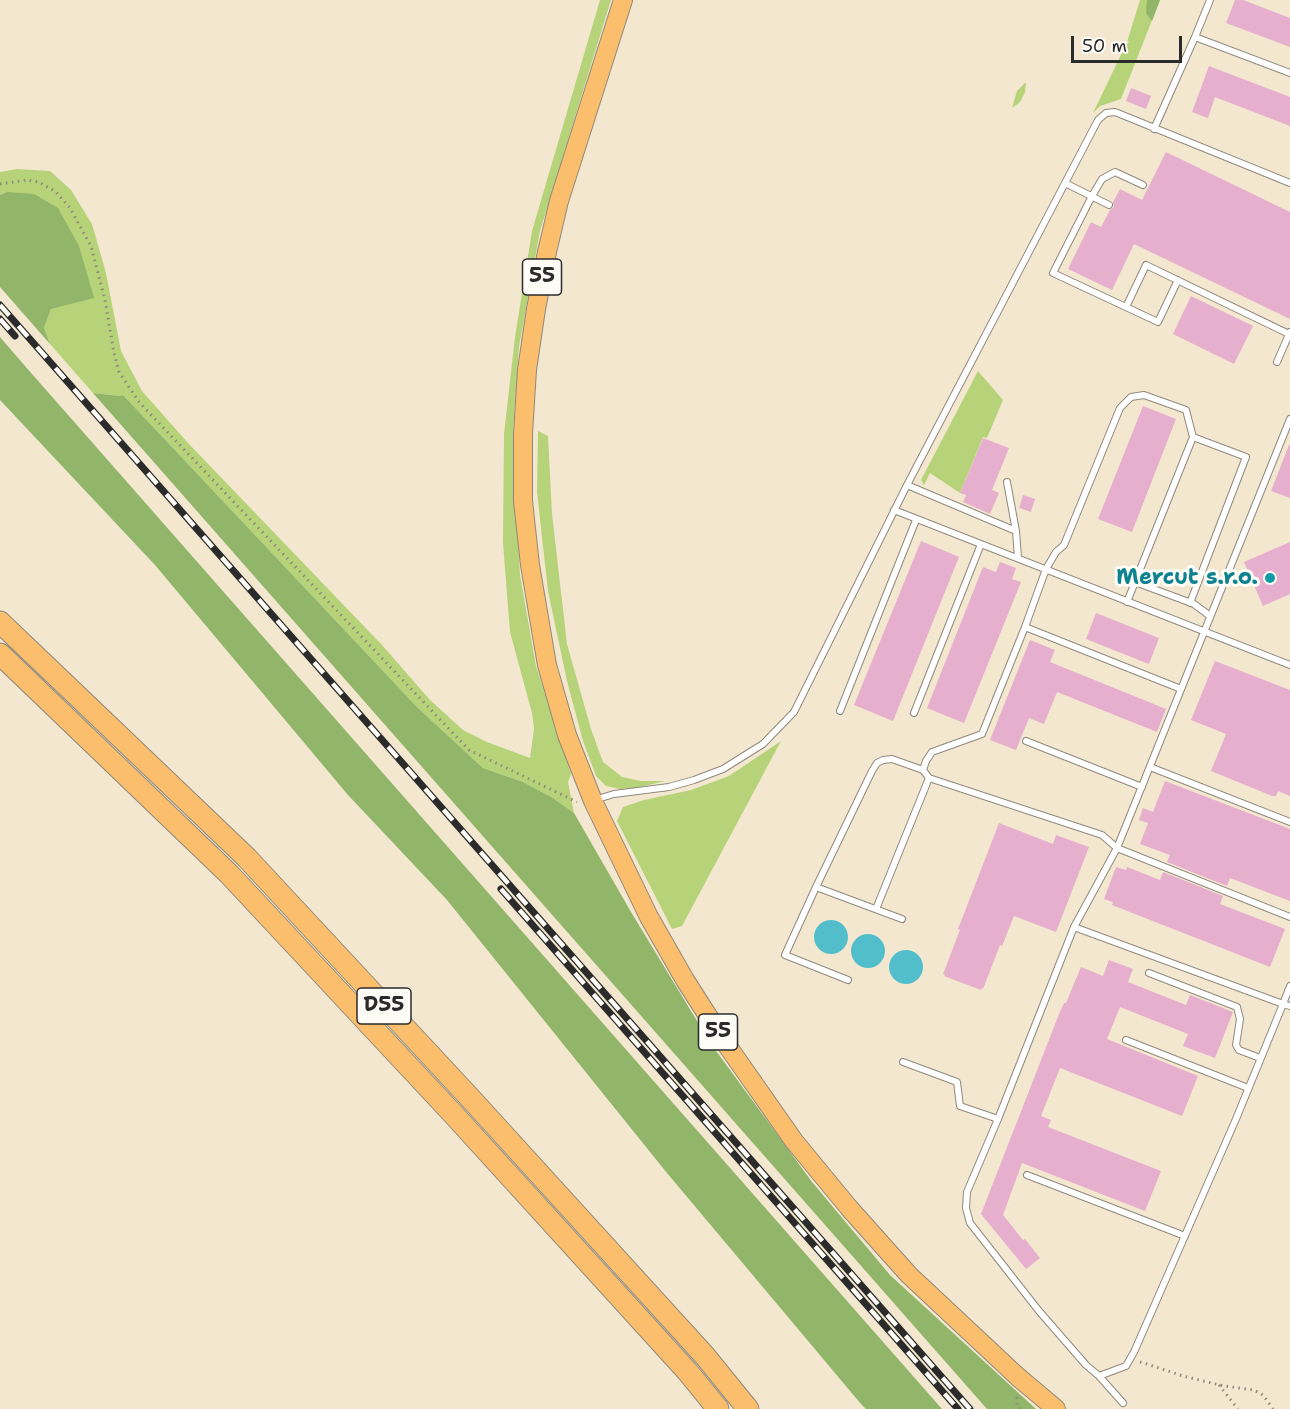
<!DOCTYPE html>
<style>
body{margin:0}
#map{position:relative;width:1290px;height:1409px;overflow:hidden;background:#f3e7cf;font-family:"Shantell Sans",sans-serif}
canvas{display:block}
.scale{position:absolute;left:1071px;top:36px;width:111px;height:27px;box-sizing:border-box;border:3px solid #2b2b2b;border-top:0;padding-left:8px;font-size:18px;line-height:21px;white-space:nowrap;color:#2b2b2b;-webkit-text-stroke:4px #fdfcf7;paint-order:stroke}
</style>
<div id="map">
<canvas width="1290" height="1409"></canvas>
<div class="scale">50 m</div>
</div>
<script>
const g = document.querySelector('canvas').getContext('2d');
g.lineJoin = 'round';
function fill(path, color) { g.fillStyle = color; g.fill(path, 'evenodd'); }
const toPath = rows => new Path2D(rows.map(r => 'M' + r).join(''));
function strokePath(path, color, width, dash) { g.strokeStyle = color; g.lineWidth = width; g.lineCap = dash ? 'butt' : 'round'; g.setLineDash(dash || []); g.stroke(path); }
function label(font, color, halo, rows, align = 'center') {
  g.font = font + ' "Shantell Sans",sans-serif'; g.lineWidth = 6; g.setLineDash([]); g.textBaseline = 'middle'; g.strokeStyle = halo; g.fillStyle = color; for (const [text, x, y, turn = 0] of rows) {
    g.save(); g.translate(x, y); g.rotate((+turn || 0) * Math.PI / 180); g.textAlign = isNaN(turn) ? turn : align; if (halo) g.strokeText(text, 0, 0); g.fillText(text, 0, 0); g.restore();
  }
}
const green = toPath([
 [600,0,611,0,540,231,519,347,513,432,520,575,536,666,571,774,568,782,574,813,553,798,523,782,483,768,418,708,123,395,119,396,93,393,50,344,44,328,51,309,7,192,0,195,0,172,17,169,50,171,71,190,92,224,106,273,121,351,142,391,188,443,382,645,430,700,463,730,487,742,530,758,534,729,532,713,510,632,503,543,504,434,515,337,532,231],
 [1140,0,1160,0,1121,99,1100,106,1093,113,1127,42],
 [1026,82,1025,92,1020,102,1012,108,1017,91],
 [978,371,1003,400,987,438,983,437,960,493,930,473,924,485,921,480],
 [538,431,548,436,552,514,567,644,591,729,603,762,622,777,641,781,665,781,636,788,620,789,606,786,596,776,583,741,567,681,548,591,537,492],
 [781,741,682,926,672,929,617,821,623,807,644,800,691,790,729,776]
]);
const forest = toPath([
 [1147,0,1160,0,1152,21,1146,13],
 [7,192,34,194,58,208,79,246,94,298,51,309,44,328,50,344,0,287,0,195],
 [0,337,25,366,942,1409,866,1409,861,1404,667,1173,447,900,348,795,155,565,0,400],
 [93,393,119,396,123,395,418,708,483,768,523,782,553,798,574,813,631,912,711,1044,812,1182,890,1275,1036,1409,987,1409]
]);
const water = toPath([
 '814 937a17 17 0 1 1 34 0a17 17 0 1 1-34 0Z',
 '851 951a17 17 0 1 1 34 0a17 17 0 1 1-34 0Z',
 '889 967a17 17 0 1 1 34 0a17 17 0 1 1-34 0Z'
]);
const building = toPath([
 [1235,0,1243,0,1290,18,1290,47,1226,23],
 [1209,66,1290,97,1290,126,1215,97,1208,118,1192,112],
 [1131,88,1151,96,1146,109,1126,101],
 [1166,152,1290,212,1290,319,1134,244,1112,290,1068,269,1091,222,1101,227,1110,210,1114,207,1113,202,1120,189,1142,200],
 [1191,296,1253,326,1234,364,1173,334],
 [1143,406,1176,419,1132,532,1098,519],
 [983,438,1009,448,992,490,999,493,990,514,963,502,966,495,960,493],
 [1289,445,1290,445,1290,498,1271,491],
 [1023,495,1035,499,1031,512,1019,508],
 [921,541,959,557,893,721,854,705],
 [1290,542,1290,594,1263,606,1244,562],
 [1000,562,1016,568,1012,579,1021,582,964,723,927,708,983,567,996,572],
 [1096,613,1159,638,1149,664,1086,639],
 [1030,640,1055,650,1050,662,1166,709,1157,732,1057,692,1044,724,1029,718,1016,750,990,740],
 [1215,661,1290,690,1290,796,1278,791,1276,796,1272,796,1211,771,1226,734,1191,720],
 [1165,781,1290,829,1290,901,1230,878,1227,886,1167,862,1170,855,1140,844,1148,823,1139,820,1143,808,1153,812],
 [999,823,1053,844,1056,835,1089,847,1056,932,1014,916,1002,946,1000,945,983,989,981,988,981,990,944,976,945,974,943,974,960,930,958,929],
 [1116,867,1126,870,1127,867,1160,880,1163,872,1223,896,1220,904,1285,929,1270,967,1112,905,1113,902,1104,899],
 [1109,960,1133,969,1128,982,1186,1005,1190,995,1233,1012,1215,1058,1183,1046,1188,1034,1120,1007,1107,1039,1198,1076,1182,1116,1060,1068,1041,1116,1051,1120,1048,1127,1161,1171,1145,1211,1022,1163,1003,1215,1023,1240,1025,1239,1040,1258,1026,1269,981,1214,1059,1014,1064,1003,1066,1003,1081,967,1103,976]
]);
const path = toPath([
 [0,184,27,180,39,182,56,192,70,208,91,246,105,300,114,353,119,372,139,402,469,750,577,802],
 [1140,1362,1147,1364,1183,1376,1224,1386,1254,1390,1263,1395,1273,1409],
 [1219,1385,1238,1409],
 [1017,1397,1017,1406,1020,1409]
]);
const lane = toPath([
 [1210,0,1195,37,1290,73],
 [1154,129,1195,37],
 [1065,183,1109,205],
 [1143,185,1115,172,1102,179,1092,196,1053,273,1158,322,1178,280],
 [1126,307,1146,265,1289,334],
 [1277,362,1290,332],
 [1007,482,1016,531,1018,558],
 [907,485,1016,531],
 [894,510,1290,665],
 [1135,582,1194,604,1210,616],
 [1190,603,1246,457,1193,437],
 [1025,627,1181,689],
 [840,711,916,520],
 [914,713,981,544],
 [1026,741,1142,787],
 [1150,767,1290,822],
 [923,770,926,761,932,752,982,734,1025,627,1046,569,1056,552,1064,545,1120,408,1131,397,1144,395,1186,410,1193,437,1127,602],
 [594,800,614,794,669,787,694,780,723,769,763,744,794,712,907,485,1098,120,1106,113,1115,112,1290,183],
 [816,887,785,955,848,980],
 [876,909,929,778],
 [902,919,816,887,872,771,877,763,883,760,892,759,923,770,929,778,1102,835,1117,848,1290,917],
 [1074,927,1283,1004,1290,986],
 [1149,973,1237,1007,1240,1019,1236,1045,1239,1050,1260,1058],
 [1126,1040,1248,1088],
 [903,1062,957,1082,960,1106,998,1119],
 [1027,1175,1185,1236],
 [1099,1376,1126,1366,1134,1352,1236,1119,1283,1004,1290,1006],
 [1123,1403,1099,1376,1086,1365,1039,1311,970,1223,966,1208,967,1192,998,1119,1074,927,1117,848,1290,419]
]);
const primary = toPath([
 [623,0,559,201,547,252,536,309,527,370,523,434,523,501,530,565,547,665,567,735,593,801,649,917,685,980,724,1041,794,1141,850,1209,909,1275,1018,1377,1056,1409]
]);
const highway = toPath([
 [0,622,246,857,472,1100,705,1356,748,1409],
 [0,654,229,874,455,1116,687,1371,718,1409]
]);
const rail = toPath([
 [0,305,970,1409],
 [0,319,15,336],
 [501,889,958,1409]
]);
const markers = [
 [1270,578,6,"#0f9aa8"]
];
const shields = [
 [542,277,39],
 [384,1006,54],
 [718,1032,39]
];
const shieldNames = [
 ["55",542,277],
 ["D55",384,1006],
 ["55",718,1032]
];
const cultureNames = [
 ["Mercut s.r.o.",1258,578]
];
fill(green, '#b7d379');
fill(forest, '#91b569');
fill(water, '#52becc');
fill(building, '#e6afce');
strokePath(lane, '#8f897d', 8);
strokePath(primary, '#8f897d', 20);
strokePath(highway, '#8f897d', 23);
strokePath(path, '#8f897d', 3, [1.5, 4.5]);
strokePath(lane, '#fff', 6);
strokePath(primary, '#fabe6d', 18);
strokePath(highway, '#fabe6d', 21);
strokePath(rail, '#2b2b2b', 7);
strokePath(rail, '#fdfcf7', 4.5, [14]);
for (const [x, y, r, color] of markers) { const dot = new Path2D(); dot.arc(x, y, r, 0, 2 * Math.PI); g.fillStyle = color; g.fill(dot); strokePath(dot, '#fdfcf7', 2); }
for (const [x, y, w] of shields) { const box = new Path2D(); box.roundRect(x - w / 2, y - 18, w, 36, 4.5); g.fillStyle = '#fdfcf7'; g.fill(box); strokePath(box, '#2b2b2b', 1.5); }
label('bold 21px', '#2b2b2b', null, shieldNames);
label('bold 22px', '#0d838f', '#fdfcf7', cultureNames, 'right');
</script>
